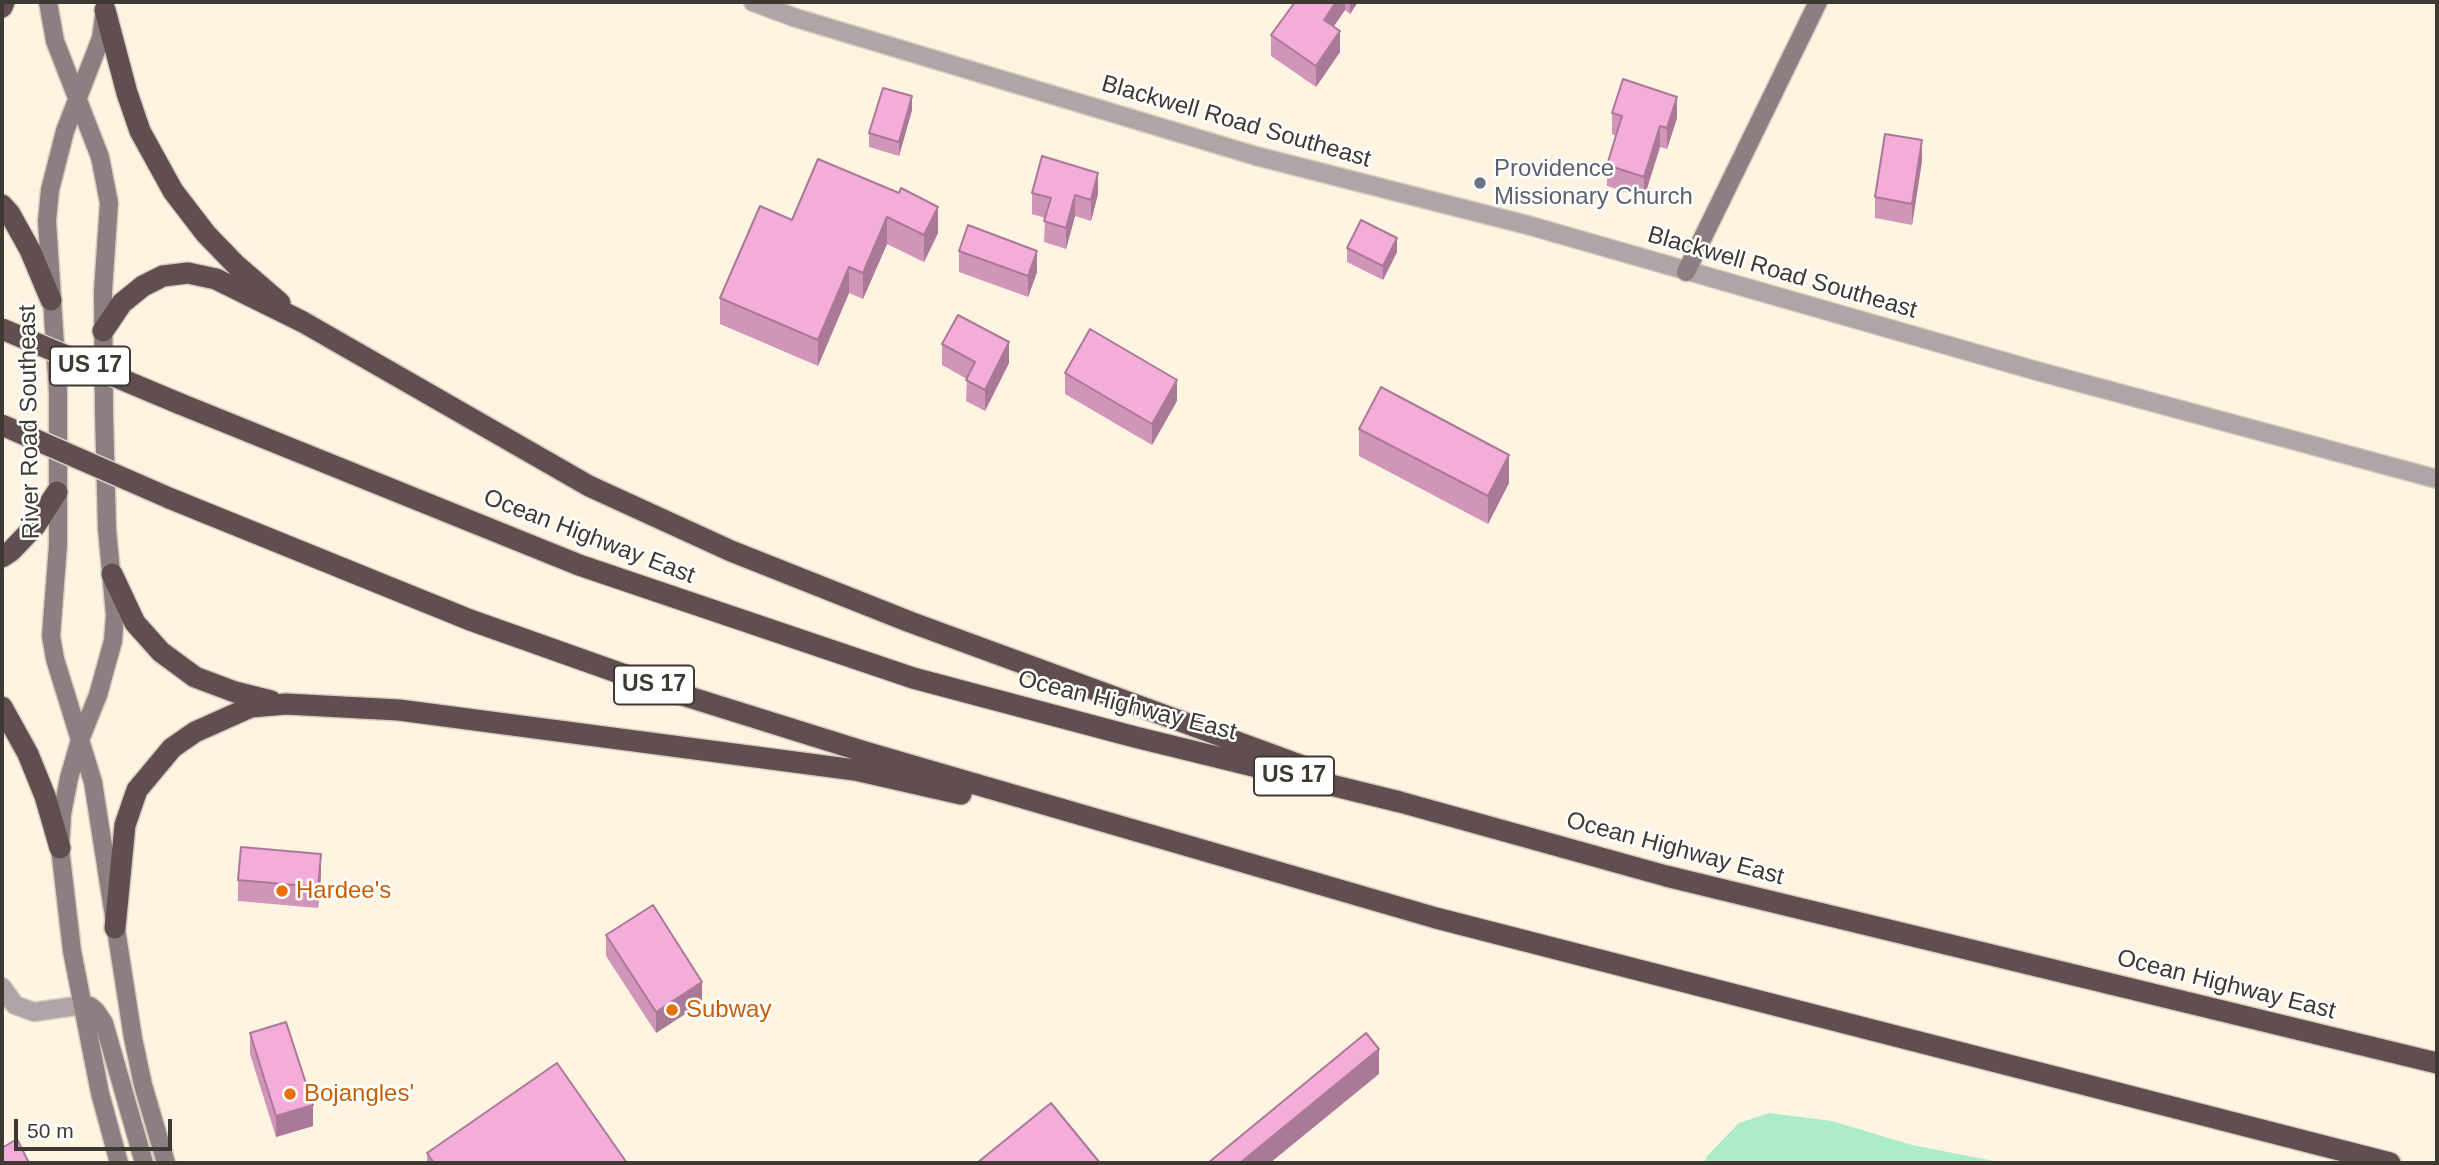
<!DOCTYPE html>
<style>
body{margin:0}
#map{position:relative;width:2439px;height:1165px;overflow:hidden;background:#fff3e2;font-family:Helvetica,sans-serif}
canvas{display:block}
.frame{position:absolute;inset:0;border:4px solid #3e3932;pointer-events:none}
.scale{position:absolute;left:14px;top:1119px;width:158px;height:32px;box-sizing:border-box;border:4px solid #3e3932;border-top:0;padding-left:9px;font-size:21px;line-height:24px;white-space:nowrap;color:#3e3932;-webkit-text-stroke:5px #fff;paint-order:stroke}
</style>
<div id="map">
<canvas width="2439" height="1165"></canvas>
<div class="frame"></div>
<div class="scale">50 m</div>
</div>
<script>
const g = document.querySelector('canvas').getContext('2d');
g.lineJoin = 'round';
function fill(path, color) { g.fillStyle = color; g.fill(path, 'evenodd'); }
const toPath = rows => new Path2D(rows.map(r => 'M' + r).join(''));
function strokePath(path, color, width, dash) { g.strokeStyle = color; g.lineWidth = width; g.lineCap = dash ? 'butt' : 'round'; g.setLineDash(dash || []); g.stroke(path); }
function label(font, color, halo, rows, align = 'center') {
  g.font = font + ' Helvetica,sans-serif'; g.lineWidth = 5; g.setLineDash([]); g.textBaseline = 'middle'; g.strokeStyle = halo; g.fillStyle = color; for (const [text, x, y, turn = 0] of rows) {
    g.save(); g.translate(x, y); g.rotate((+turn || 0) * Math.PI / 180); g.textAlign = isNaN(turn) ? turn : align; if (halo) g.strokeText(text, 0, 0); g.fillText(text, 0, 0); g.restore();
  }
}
const green = toPath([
 [1769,1113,1832,1121,1912,1145,2004,1163,1704,1163,1707,1156,1739,1123]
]);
const street = toPath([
 [753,2,796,18,1256,156,1531,226,2037,371,2437,479],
 [2,987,15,1005,34,1012,83,1005]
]);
const secondary = toPath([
 [48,2,55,41,100,157,109,203,103,291,104,412,107,529,115,615,113,641,98,695,80,740,69,778,62,814,60,848,72,951,100,1093,119,1163],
 [104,16,101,38,65,131,50,190,47,221,58,392,58,545,51,636,55,659,93,782,133,1038,143,1085,166,1163],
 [1686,272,1818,2],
 [83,1005,90,1006,96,1011,104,1023,144,1163]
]);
const highway = toPath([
 [2,7,4,2],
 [105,10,127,93,140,131,173,191,206,234,236,265,280,303],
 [2,205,10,214,30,250,51,300],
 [103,331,122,303,143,286,163,276,188,273,216,279,303,322,589,486,731,551,910,622,1300,765],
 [178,403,579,565,913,678,1135,737,1400,802,1666,876,2437,1063],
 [169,498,470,620,673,692,865,752,1436,918,2390,1163],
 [2,557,11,551,35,526,57,492],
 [112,574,135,623,161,652,195,677,235,692,271,701],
 [2,707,28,754,45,796,60,848],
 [115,928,125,825,137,790,172,748,195,732,251,707,286,704,399,710,855,770,961,794]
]);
const highwayBridge = toPath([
 [2,329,178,403],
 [2,425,169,498]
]);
const wall = toPath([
 [1295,2,1358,2,1350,14,1345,10,1333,26,1340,52,1316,87,1271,56,1271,35],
 [912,110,899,156,869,147,869,133],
 [1612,113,1677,118,1667,149,1660,147,1644,198,1607,186,1607,165,1616,136,1612,134],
 [818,159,938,233,924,262,887,244,863,299,849,293,818,366,720,324,720,298,792,220],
 [1922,161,1912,225,1875,218,1875,197],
 [1032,193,1098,194,1091,221,1075,216,1066,249,1044,242,1045,218,1032,214],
 [1347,248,1397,252,1383,280,1347,262],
 [959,251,1037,272,1028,297,959,272],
 [942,344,1009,363,985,411,966,401,967,379,942,365],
 [1065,373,1177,401,1152,445,1065,394],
 [1359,429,1509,483,1488,524,1359,456],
 [321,875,318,908,238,901,238,880],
 [606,935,702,1003,656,1033,606,956],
 [250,1033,313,1126,276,1137,250,1054],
 [427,1153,627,1163,427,1163]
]);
const shadedWall = toPath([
 [1336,2,1345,2,1345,10,1324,41,1324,20],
 [1350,2,1358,2,1350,14],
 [1340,31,1340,52,1316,87,1316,66],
 [912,96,912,110,899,156,899,142],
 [1677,97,1677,118,1667,149,1667,128],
 [1660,126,1660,147,1644,198,1644,177],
 [1922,140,1922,161,1912,225,1912,204],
 [1098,173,1098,194,1091,221,1091,200],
 [1075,195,1075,216,1066,249,1066,228],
 [938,207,938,233,924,262,924,235],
 [887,217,887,244,863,299,863,273],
 [1397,238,1397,252,1383,280,1383,266],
 [1037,251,1037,272,1028,297,1028,276],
 [849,267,849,293,818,366,818,340],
 [1009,342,1009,363,985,411,985,390],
 [1177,380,1177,401,1152,445,1152,424],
 [1509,455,1509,483,1488,524,1488,496],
 [321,854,321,875,318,908,318,887],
 [702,982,702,1003,656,1033,656,1012],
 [1379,1049,1379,1074,1270,1163,1240,1163],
 [313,1105,313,1126,276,1137,276,1116]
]);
const building = toPath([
 [1295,2,1336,2,1324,20,1340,31,1316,66,1271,35,1295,2],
 [1623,79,1677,97,1667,128,1660,126,1644,177,1607,165,1622,116,1612,113,1623,79],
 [883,88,912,96,899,142,869,133,883,88],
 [1885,134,1922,140,1912,204,1875,197,1885,134],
 [1042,156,1098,173,1091,200,1075,195,1066,228,1044,221,1051,198,1032,193,1042,156],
 [818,159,899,193,901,188,938,207,924,235,887,217,863,273,849,267,818,340,720,298,760,206,792,220,818,159],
 [1361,220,1397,238,1383,266,1347,248,1361,220],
 [968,225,1037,251,1028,276,959,251,968,225],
 [958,315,1009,342,985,390,966,380,975,362,942,344,958,315],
 [1090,329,1177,380,1152,424,1065,373,1090,329],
 [1381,387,1509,455,1488,496,1359,429,1381,387],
 [241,847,321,854,318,887,238,880,241,847],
 [653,905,702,982,656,1012,606,935,653,905],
 [286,1022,313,1105,276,1116,250,1033,286,1022],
 [1366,1033,1379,1049,1240,1163,1208,1163,1366,1033],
 [557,1063,627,1163,434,1163,427,1153,557,1063],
 [1051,1103,1100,1163,977,1163,1051,1103],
 [17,1139,29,1163,2,1163,2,1148,17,1139]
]);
const markers = [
 [1480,183,7,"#6b7280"],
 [282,891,7,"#e8710a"],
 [672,1010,7,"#e8710a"],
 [290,1094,7,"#e8710a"]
];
const shields = [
 [90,366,80],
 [654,685,80],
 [1294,776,80]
];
const shieldNames = [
 ["US 17",90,366],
 ["US 17",654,685],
 ["US 17",1294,776]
];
const streetNames = [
 ["Blackwell Road Southeast",1236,122,16],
 ["Blackwell Road Southeast",1782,273,16],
 ["River Road Southeast",30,422,-91],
 ["Ocean Highway East",589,537,21],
 ["Ocean Highway East",1127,706,14],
 ["Ocean Highway East",1675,849,15],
 ["Ocean Highway East",2226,985,14]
];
const worshipNames = [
 ["Providence",1494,169],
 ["Missionary Church",1494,197]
];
const foodNames = [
 ["Hardee's",296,891],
 ["Subway",686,1010],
 ["Bojangles'",304,1094]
];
fill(green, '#acecc9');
strokePath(street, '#d8cebf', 21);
strokePath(secondary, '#d8cebf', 21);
strokePath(highway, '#d8cebf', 24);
strokePath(street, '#afa5a6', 18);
strokePath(secondary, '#8d7f81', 18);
strokePath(highway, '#604e50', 21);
strokePath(highwayBridge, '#d8cebf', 24, []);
strokePath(highwayBridge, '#604e50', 21);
fill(wall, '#d195ba');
fill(shadedWall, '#aa7997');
fill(building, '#f3add8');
strokePath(building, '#aa7997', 2);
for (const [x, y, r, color] of markers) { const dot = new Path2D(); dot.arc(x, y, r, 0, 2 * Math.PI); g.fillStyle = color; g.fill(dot); strokePath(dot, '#fff', 2.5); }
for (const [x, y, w] of shields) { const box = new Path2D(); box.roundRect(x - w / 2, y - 19.5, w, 39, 5); g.fillStyle = '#fff'; g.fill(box); strokePath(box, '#3e3932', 2); }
label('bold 23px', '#3e3932', null, shieldNames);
label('24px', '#3e3932', '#fff', streetNames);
label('24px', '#5b616d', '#fff', worshipNames, 'left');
label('24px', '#c56008', '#fff', foodNames, 'left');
</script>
